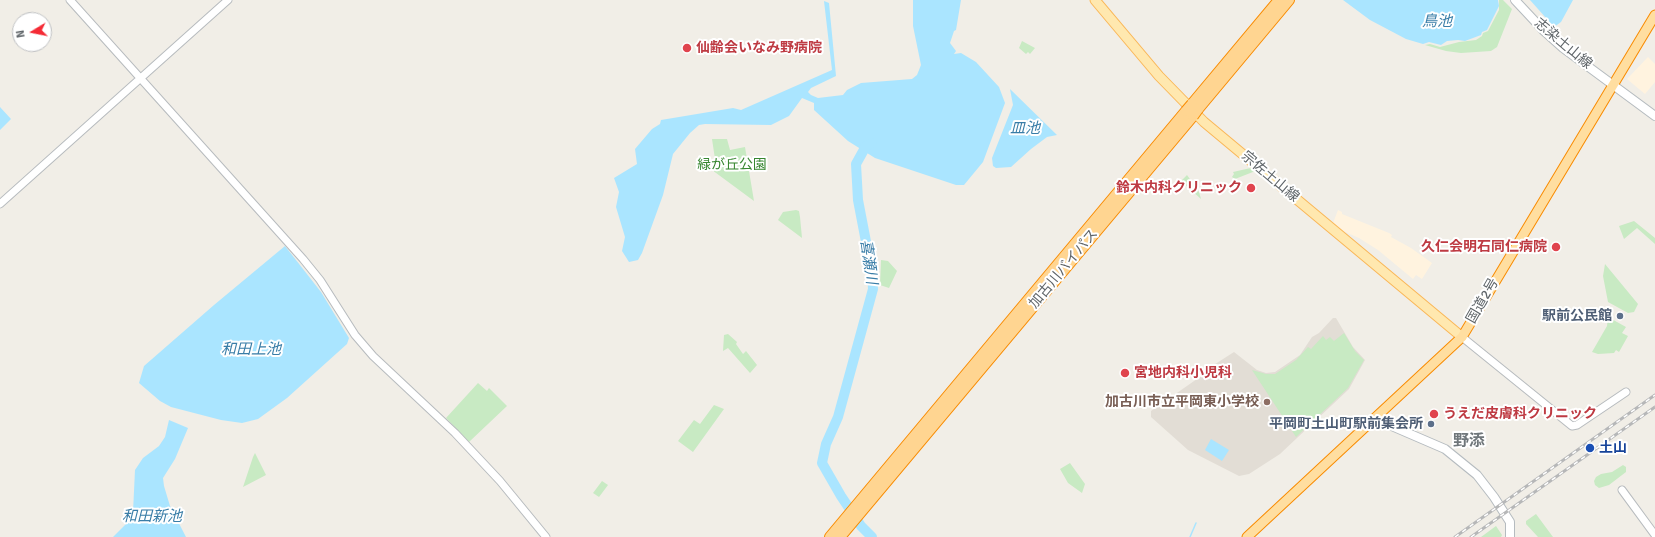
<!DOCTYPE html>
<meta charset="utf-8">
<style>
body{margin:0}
#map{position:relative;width:1655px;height:537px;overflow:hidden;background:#f1eee7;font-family:Signika,sans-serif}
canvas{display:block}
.north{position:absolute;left:12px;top:12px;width:40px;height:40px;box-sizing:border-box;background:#fff;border:1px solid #bfc1c3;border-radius:50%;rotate:260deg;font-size:11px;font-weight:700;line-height:16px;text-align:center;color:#5e6468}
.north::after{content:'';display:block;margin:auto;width:14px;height:18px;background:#f42b35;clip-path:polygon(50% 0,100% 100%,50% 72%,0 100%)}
</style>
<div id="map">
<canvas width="1655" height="537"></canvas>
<div class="north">N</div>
</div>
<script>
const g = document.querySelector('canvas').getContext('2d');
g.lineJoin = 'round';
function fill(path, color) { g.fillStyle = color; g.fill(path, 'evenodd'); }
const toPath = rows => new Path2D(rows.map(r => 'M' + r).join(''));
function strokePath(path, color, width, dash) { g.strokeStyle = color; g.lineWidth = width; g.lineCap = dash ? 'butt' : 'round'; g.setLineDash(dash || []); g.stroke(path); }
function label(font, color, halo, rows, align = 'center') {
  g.font = font + ' Signika,"Noto Sans JP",sans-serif'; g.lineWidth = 4; g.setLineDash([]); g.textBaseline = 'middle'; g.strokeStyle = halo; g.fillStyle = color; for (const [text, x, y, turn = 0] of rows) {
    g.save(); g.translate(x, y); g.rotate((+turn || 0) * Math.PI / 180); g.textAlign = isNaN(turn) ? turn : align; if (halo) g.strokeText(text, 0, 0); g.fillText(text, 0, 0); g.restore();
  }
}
const commercial = toPath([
 [1648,57,1655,64,1655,82,1645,94,1627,79],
 [1338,210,1342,212,1342,214,1389,233,1392,235,1391,237,1411,248,1432,263,1422,279,1416,275,1413,279,1378,250,1359,238,1343,231,1333,223]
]);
const education = toPath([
 [1333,318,1336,318,1353,347,1365,360,1349,389,1280,454,1249,474,1239,476,1188,450,1151,417,1151,411,1207,372,1209,368,1234,352,1257,370,1266,373,1275,372,1300,355,1312,337,1319,333]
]);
const green = toPath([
 [1499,0,1503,0,1512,9,1497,47,1491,51,1461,53,1446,51,1425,45,1430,44,1440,47,1459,42,1476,40,1482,36,1483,33,1488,31,1499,10],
 [1022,41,1035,48,1030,54,1028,52,1026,54,1019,48],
 [712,139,727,139,730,150,745,147,754,201,712,170,715,159],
 [1255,167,1258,170,1235,179,1232,177,1234,174,1233,172],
 [1187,175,1199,192,1201,199,1181,181],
 [796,210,799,211,800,217,802,238,778,220,783,212],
 [1634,221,1655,238,1655,244,1637,228,1624,239,1619,226],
 [881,260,888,261,897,271,889,288,880,285],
 [1605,264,1638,304,1634,312,1628,313,1608,302,1603,276],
 [1608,317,1626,327,1622,333,1628,336,1619,352,1616,350,1614,353,1598,354,1592,352,1607,326],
 [1344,333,1355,351,1364,360,1348,388,1296,437,1252,370,1266,374,1275,374,1296,360,1308,347,1311,349,1323,336,1326,340,1330,337,1334,341],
 [728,334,737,342,736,344,743,354,746,351,757,365,750,373,728,348,723,351,724,335],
 [478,383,487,391,489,388,507,406,469,442,446,418],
 [714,405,724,409,693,452,678,441,694,420,700,424],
 [255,453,266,475,243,487,253,457],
 [1070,463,1085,484,1082,493,1068,483,1060,469],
 [1623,465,1626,467,1626,472,1609,485,1599,488,1595,485,1594,481,1596,477,1601,474,1612,472],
 [602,481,608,485,599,497,593,493],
 [1536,514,1553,537,1538,537,1526,524,1526,521],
 [1496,526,1502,535,1501,537,1481,537]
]);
const water = toPath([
 [913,0,961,0,956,30,954,31,950,43,956,51,954,54,961,53,976,62,999,87,1005,103,983,162,964,185,956,185,875,158,848,141,814,110,814,103,802,98,789,116,771,125,705,124,699,125,690,133,673,154,663,195,642,253,638,260,629,262,622,251,625,237,616,207,619,192,614,178,637,164,635,149,652,129,660,124,661,120,733,108,741,110,832,70,824,1,829,3,836,76,811,88,808,92,811,95,818,98,843,95,847,90,861,83,912,79,917,75,921,65,913,26],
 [1343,0,1498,0,1499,6,1487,30,1482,32,1481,35,1465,41,1458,40,1447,41,1441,45,1429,42,1423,44,1406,39,1370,20],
 [1530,0,1573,0,1561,22,1554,27],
 [1010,89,1057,135,1047,137,1031,149,1011,167,996,168,993,166,992,158,1013,105],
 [0,107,11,119,0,130],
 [285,246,321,292,349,338,347,344,287,398,258,419,242,423,221,420,171,407,160,401,139,383,144,366,214,305],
 [169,420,188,428,175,459,163,478,164,486,170,506,186,537,113,537,130,520,133,512,135,470,143,458,159,446,165,437],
 [1211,439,1229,450,1222,461,1205,450]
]);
const stream = toPath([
 [1190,537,1196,523]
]);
const river = toPath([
 [872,143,866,146,856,164,858,200,872,273,873,289,838,417,826,444,822,463,841,496,861,526,872,537]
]);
const tertiary = toPath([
 [70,0,303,259,320,280,355,335,373,356,455,433,500,481,546,537],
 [0,204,228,0],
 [1462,337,1572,426,1577,425,1626,392],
 [1622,490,1655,535]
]);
const secondary = toPath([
 [1515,0,1544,31,1563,48,1655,116],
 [1377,416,1387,424,1445,449,1477,475,1494,497,1510,522,1510,537]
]);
const primary = toPath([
 [1095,0,1159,76,1204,122,1462,337]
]);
const trunk = toPath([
 [1247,537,1462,337,1655,15]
]);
const motorway = toPath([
 [1192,104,1279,0],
 [1198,109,1289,0],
 [830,537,1186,111],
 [840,537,1193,116]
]);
const rail = toPath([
 [1455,537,1655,395],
 [1471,537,1655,407]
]);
const motorwayBridge = toPath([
 [1186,111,1192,104],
 [1193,116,1198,109]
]);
const markers = [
 [687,48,5,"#e0444e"],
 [1251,188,5,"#e0444e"],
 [1556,247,5,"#e0444e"],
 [1620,316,4,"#5c6f8a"],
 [1125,373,5,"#e0444e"],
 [1267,402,4,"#8d6e63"],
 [1434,414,5,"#e0444e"],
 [1431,424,4,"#5c6f8a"],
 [1590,448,5,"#1a4fb4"]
];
const streetNames = [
 ["志染土山線",1563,44,40],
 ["宗佐土山線",1270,177,40],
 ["加古川バイパス",1064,269,-50],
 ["国道2号",1483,301,-60]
];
const healthNames = [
 ["仙齢会いなみ野病院",696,48],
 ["鈴木内科クリニック",1242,188,"right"],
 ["久仁会明石同仁病院",1547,247,"right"],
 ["宮地内科小児科",1134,373],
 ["うえだ皮膚科クリニック",1443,414]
];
const parkNames = [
 ["緑が丘公園",732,165]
];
const serviceNames = [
 ["駅前公民館",1612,316],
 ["平岡町土山町駅前集会所",1423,424]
];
const educationNames = [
 ["加古川市立平岡東小学校",1259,402]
];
const transitNames = [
 ["土山",1599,448]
];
const waterNames = [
 ["鳥池",1437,22],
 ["皿池",1025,129],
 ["喜瀬川",868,262,82],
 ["和田上池",251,350],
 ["和田新池",152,517]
];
const quarterNames = [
 ["野添",1469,442]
];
fill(commercial, '#fff3df');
fill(education, '#e2ddd5');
fill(green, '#c8eac3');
fill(water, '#aae5ff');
strokePath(stream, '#aae5ff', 1.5);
strokePath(river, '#aae5ff', 10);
strokePath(tertiary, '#b7bbbe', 9);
strokePath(secondary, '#b5bbbf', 10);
strokePath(primary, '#fab758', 11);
strokePath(trunk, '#f98b00', 11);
strokePath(motorway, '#f98b00', 12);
strokePath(tertiary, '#fff', 7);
strokePath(secondary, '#fff', 8);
strokePath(primary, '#ffe8af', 9);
strokePath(trunk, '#ffdea0', 9);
strokePath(motorway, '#ffd591', 10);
strokePath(rail, '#b6b7b8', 3);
strokePath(rail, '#fff', 1.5, [4.5]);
strokePath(motorwayBridge, '#f98b00', 12, []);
strokePath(motorwayBridge, '#ffd591', 10);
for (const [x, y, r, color] of markers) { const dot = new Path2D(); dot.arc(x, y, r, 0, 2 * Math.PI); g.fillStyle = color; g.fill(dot); strokePath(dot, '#fff', 1.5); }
label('14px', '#5e6468', '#fff', streetNames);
label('bold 14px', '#be3a42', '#fff', healthNames, 'left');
label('14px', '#378630', '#fff', parkNames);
label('bold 14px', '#4e5e75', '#fff', serviceNames, 'right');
label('bold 14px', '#785e54', '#fff', educationNames, 'right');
label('bold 14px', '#164399', '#fff', transitNames, 'left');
label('italic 15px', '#397da7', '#fff', waterNames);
label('bold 16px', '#6f767a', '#fff', quarterNames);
</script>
